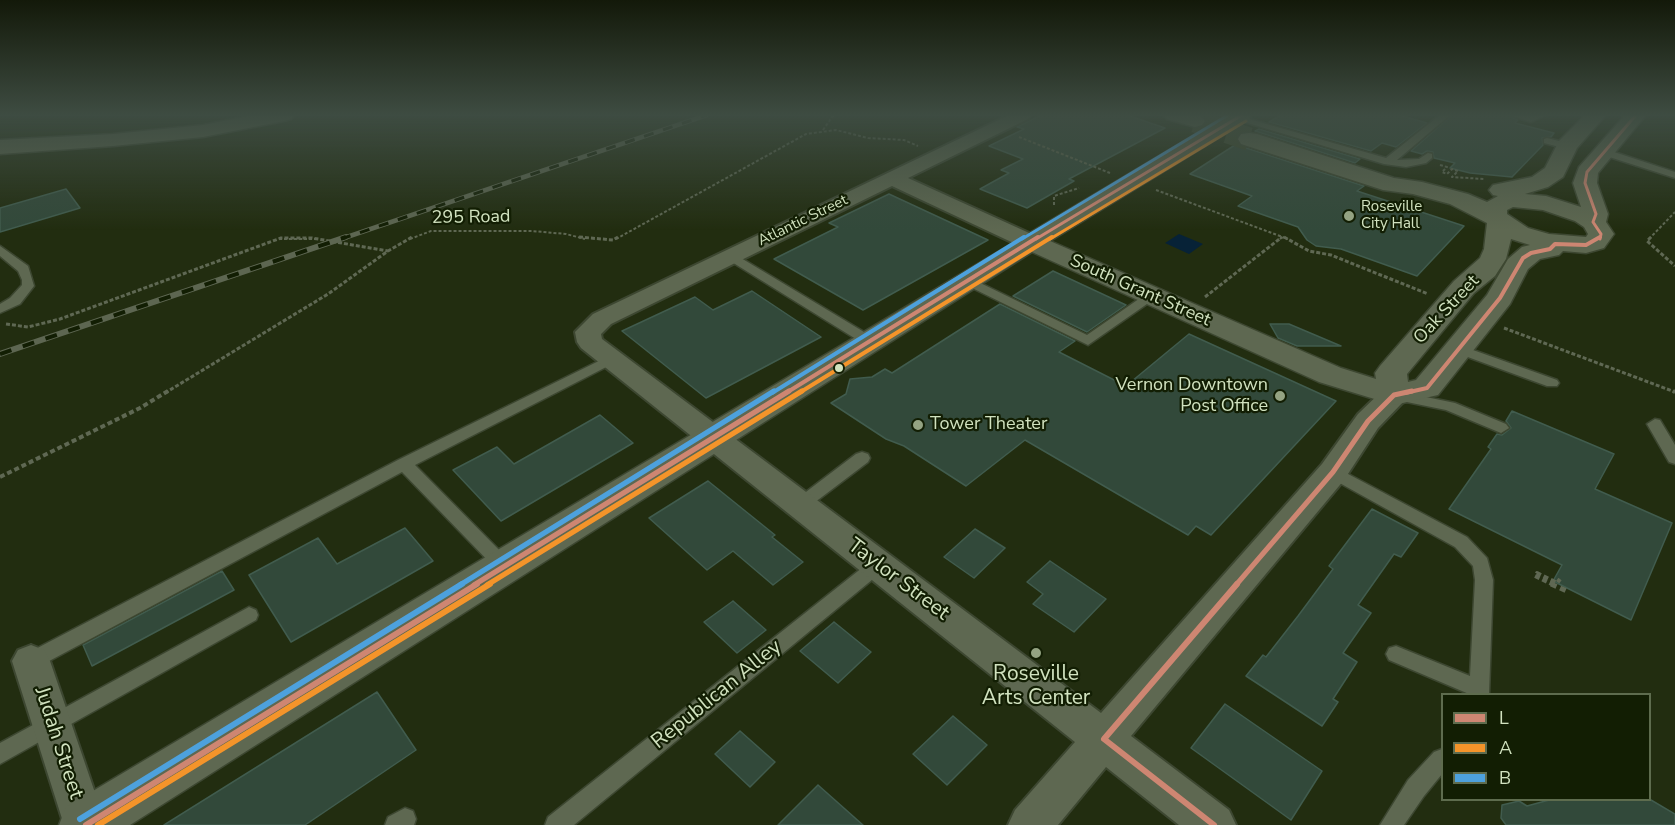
<!DOCTYPE html>
<style>
body{margin:0}
#map{position:relative;width:1675px;height:825px;overflow:hidden;background:#222d10;font-family:"Nunito Sans",sans-serif}
canvas{display:block}
.legend{position:absolute;left:1441px;top:693px;width:210px;height:108px;box-sizing:border-box;background:#121e03;border:2px solid #5e6c4e;margin:0;padding:8px 10px;list-style:none;font-size:18px;color:#d1e2bf}
.legend li{display:flex;align-items:center;gap:12px;height:30px}
.legend b{width:30px;border:2px solid #5e6c4e}
</style>
<div id="map">
<canvas width="1675" height="825"></canvas>
<ul class="legend">
<li><b style="height:8px;background:#ce8672"></b>L</li>
<li><b style="height:8px;background:#f4942a"></b>A</li>
<li><b style="height:8px;background:#4da1dd"></b>B</li>
</ul>
</div>
<script>
const g = document.querySelector('canvas').getContext('2d');
g.lineJoin = 'round';
function fill(path, color) { g.fillStyle = color; g.fill(path, 'evenodd'); }
const toPath = rows => new Path2D(rows.map(r => 'M' + r).join(''));
function strokePath(path, color, width, dash) { g.strokeStyle = color; g.lineWidth = width; g.lineCap = dash ? 'butt' : 'round'; g.setLineDash(dash || []); g.stroke(path); }
function label(font, color, halo, rows, align = 'center') {
  g.font = font + ' "Nunito Sans",sans-serif'; g.lineWidth = 4.5; g.setLineDash([]); g.textBaseline = 'middle'; g.strokeStyle = halo; g.fillStyle = color; for (const [text, x, y, turn = 0] of rows) {
    g.save(); g.translate(x, y); g.rotate((+turn || 0) * Math.PI / 180); g.textAlign = isNaN(turn) ? turn : align; if (halo) g.strokeText(text, 0, 0); g.fillText(text, 0, 0); g.restore();
  }
}
const water = toPath([
 [1179,234,1203,244,1189,254,1165,243]
]);
const building = toPath([
 [1041,115,1127,115,1165,128,1069,179,1074,181,1027,208,980,189,1009,173,1001,170,1023,159,989,146,1024,129,1017,127,1041,115],
 [1281,115,1399,115,1427,123,1396,147,1382,143,1371,151,1269,122,1281,115],
 [1452,115,1507,115,1518,120,1515,123,1554,133,1551,137,1542,138,1543,145,1512,177,1470,173,1450,168,1455,163,1434,158,1433,152,1427,151,1422,154,1411,151,1452,115],
 [1259,129,1360,159,1355,163,1255,131,1259,129],
 [1238,143,1240,146,1364,186,1357,191,1464,226,1417,276,1341,249,1316,246,1307,240,1298,227,1238,206,1252,196,1190,174,1238,143],
 [66,189,80,208,0,232,0,208,66,189],
 [889,194,988,240,863,310,774,259,838,227,829,223,889,194],
 [1053,271,1126,305,1087,332,1013,296,1053,271],
 [752,291,821,337,706,398,622,331,695,297,713,310,752,291],
 [1000,304,1075,341,1059,352,1126,386,1189,334,1336,401,1211,535,1196,526,1188,535,1025,440,966,486,904,446,886,439,831,403,846,394,850,379,872,377,885,369,892,373,1000,304],
 [1270,324,1289,324,1341,346,1297,346,1278,338,1270,324],
 [1512,411,1614,454,1595,489,1672,523,1631,620,1553,581,1562,565,1449,509,1491,449,1488,447,1497,434,1502,435,1511,428,1506,421,1512,411],
 [600,415,633,443,501,521,453,470,497,447,514,464,600,415],
 [708,481,775,535,772,537,803,562,773,585,733,551,707,570,649,518,708,481],
 [1372,509,1418,533,1401,557,1394,554,1358,605,1371,613,1343,653,1357,662,1333,699,1338,702,1322,726,1246,676,1263,655,1266,657,1298,616,1333,569,1329,566,1372,509],
 [405,528,433,561,291,642,249,575,318,538,337,564,405,528],
 [975,529,1005,548,974,578,944,557,975,529],
 [1050,561,1106,599,1074,632,1033,604,1043,594,1027,582,1050,561],
 [222,571,234,590,92,666,83,645,222,571],
 [733,601,766,630,737,653,704,622,733,601],
 [834,622,871,652,838,683,800,651,834,622],
 [377,692,416,750,305,825,164,825,377,692],
 [1225,704,1322,771,1291,820,1191,748,1225,704],
 [953,716,987,745,947,785,913,754,953,716],
 [740,731,775,762,750,787,715,754,740,731],
 [818,785,863,825,778,825,818,785],
 [1549,800,1651,800,1675,814,1675,825,1506,825,1501,818,1502,805,1519,801,1527,806,1549,800]
]);
const secondaryTunnel = toPath([
 [1195,121,1249,139]
]);
const pathFar3 = toPath([
 [823,130,832,117,837,115],
 [1019,137,1110,173],
 [1440,165,1447,167,1442,172,1447,174,1452,169,1458,171,1452,177,1484,179],
 [1156,190,1288,239],
 [1054,205,1054,196,1079,188],
 [279,239,316,239],
 [410,239,431,231,532,231,566,234,585,239],
 [616,239,806,134,836,130,868,138,904,140,918,146],
 [1280,239,1282,237],
 [1649,239,1675,212]
]);
const pathFar2 = toPath([
 [579,237,613,240,618,237],
 [1284,237,1309,251,1331,255,1428,294],
 [1651,237,1647,241,1675,266],
 [1205,297,1282,237],
 [6,324,28,327,60,319,281,238,312,238,388,251],
 [1504,328,1675,392],
 [165,393,328,294,388,251,412,237]
]);
const pathFar1 = toPath([
 [1673,391,1675,392],
 [0,477,140,408,168,391],
 [1554,585,1535,576,1537,573,1557,583,1560,579]
]);
const path = toPath([
 [1551,584,1569,592]
]);
const lane = toPath([
 [1221,115,1235,115,1386,158,1440,115,1450,115,1397,160,1419,159,1428,153,1432,154,1432,158,1426,163,1406,167,1384,164,1221,115],
 [1509,115,1530,116,1545,115,1531,122,1509,115],
 [1547,138,1571,144,1572,146,1567,149,1544,143,1544,139,1547,138],
 [1600,150,1608,150,1675,172,1675,178,1600,154,1600,150],
 [0,246,28,266,34,286,20,304,0,313,0,304,10,298,22,285,22,280,18,271,0,256,0,246],
 [731,252,874,338,876,341,874,344,864,344,727,259,725,256,731,252],
 [968,277,1087,335,1146,294,1156,294,1157,297,1088,345,964,284,962,281,964,278,968,277],
 [1459,345,1557,380,1559,383,1557,386,1547,386,1454,352,1452,349,1459,345],
 [611,355,618,359,616,362,415,465,510,561,513,566,510,571,504,573,498,571,402,472,38,667,31,670,24,667,21,661,24,655,398,460,611,355],
 [1397,391,1455,403,1506,424,1509,428,1501,433,1446,410,1392,399,1390,396,1392,393,1397,391],
 [1655,419,1660,420,1675,445,1675,464,1669,462,1647,424,1655,419],
 [862,452,868,454,870,458,868,462,806,509,794,509,792,505,794,501,856,454,862,452],
 [1333,466,1467,537,1487,558,1493,580,1489,694,1469,694,1389,660,1386,654,1389,648,1396,646,1470,676,1475,580,1473,566,1455,547,1327,476,1325,472,1327,468,1333,466],
 [878,558,884,560,887,565,884,570,574,825,545,825,548,817,872,560,878,558],
 [249,607,256,610,258,615,256,620,0,764,0,743,249,607],
 [1442,749,1442,774,1424,796,1404,825,1380,825,1408,780,1434,752,1442,749],
 [405,808,413,811,416,819,414,825,385,825,388,817,405,808]
]);
const street = toPath([
 [1009,115,1031,115,1028,119,908,178,1038,237,1041,242,1038,247,1030,249,1022,247,892,186,611,324,601,334,602,339,1101,713,1322,464,1358,414,1384,389,1394,386,1404,389,1408,395,1404,401,1378,428,1344,480,1131,736,1229,810,1236,825,1179,825,1106,767,1058,825,1008,825,1015,810,1075,742,581,348,577,342,575,332,593,314,1009,115],
 [31,645,44,650,50,661,106,825,64,825,12,661,18,650,31,645]
]);
const secondary = toPath([
 [254,115,294,115,291,119,284,121,203,137,113,146,0,154,0,140,113,134,203,125,254,115],
 [1164,115,1196,115,1202,117,1205,121,1202,125,1195,127,1167,119,1164,115],
 [1228,115,1252,115,1249,119,1050,241,1341,368,1376,379,1375,373,1380,366,1454,281,1480,258,1484,249,1487,223,1450,204,1413,194,1383,190,1241,144,1238,139,1241,134,1249,133,1257,134,1394,178,1422,182,1468,194,1487,202,1498,196,1493,195,1489,190,1493,185,1532,177,1545,168,1559,141,1585,115,1606,115,1577,148,1563,177,1548,187,1525,194,1546,196,1581,207,1573,183,1579,167,1625,115,1646,115,1598,173,1597,183,1608,214,1606,222,1614,234,1604,248,1586,253,1563,251,1559,255,1540,259,1528,269,1510,304,1438,395,1394,405,1319,382,1032,252,130,825,59,825,66,807,1228,115],
 [1513,207,1543,210,1575,221,1584,227,1588,234,1586,237,1549,234,1528,228,1507,214,1507,210,1513,207],
 [1511,239,1530,245,1522,247,1508,259,1487,295,1416,380,1408,382,1407,374,1474,293,1495,276,1506,259,1511,239]
]);
const railFar1 = toPath([
 [341,239,707,115]
]);
const rail = toPath([
 [0,354,346,237]
]);
const bus1Far3 = toPath([
 [1036,239,1242,115],
 [1600,239,1601,234,1593,222,1596,214,1585,183,1587,172,1636,115]
]);
const bus1Far2 = toPath([
 [786,393,1038,237],
 [1405,393,1427,388,1500,298,1523,258,1531,253,1550,249,1555,244,1586,245,1600,237]
]);
const bus1Far1 = toPath([
 [474,585,789,391],
 [1236,585,1333,472,1368,421,1394,395,1412,391]
]);
const bus1 = toPath([
 [86,825,477,584],
 [1214,825,1104,739,1237,584]
]);
const bus2Far3 = toPath([
 [1050,239,1246,121]
]);
const bus2Far2 = toPath([
 [799,393,1052,237]
]);
const bus2Far1 = toPath([
 [487,585,802,391]
]);
const bus2 = toPath([
 [98,825,490,584]
]);
const bus3Far3 = toPath([
 [1022,239,1228,115]
]);
const bus3Far2 = toPath([
 [772,393,1024,237]
]);
const bus3Far1 = toPath([
 [460,585,774,391]
]);
const bus3 = toPath([
 [80,819,462,584]
]);
const markers = [
 [1349,216,6,"#94a382"],
 [839,368,5,"#d1e2bf"],
 [1280,396,6,"#94a382"],
 [918,425,6,"#94a382"],
 [1036,653,6,"#94a382"]
];
const farPoinames = [
 ["Roseville",1361,207],
 ["City Hall",1361,224]
];
const farStreetnames = [
 ["Atlantic Street",803,221,-26]
];
const streetNames = [
 ["295 Road",471,218,-1],
 ["South Grant Street",1140,291,24],
 ["Oak Street",1447,310,-47]
];
const poiNames = [
 ["Vernon Downtown",1268,386],
 ["Post Office",1268,407],
 ["Tower Theater",930,425,"left"]
];
const nearStreetnames = [
 ["Taylor Street",898,580,37],
 ["Republican Alley",717,695,-39],
 ["Judah Street",58,743,72]
];
const nearPoinames = [
 ["Roseville",1036,675],
 ["Arts Center",1036,699]
];
fill(water, '#072237');
fill(building, '#32493a');
strokePath(building, '#415c4e', 1.5);
strokePath(secondaryTunnel, '#3c482a', 23, [23, 11]);
strokePath(lane, '#3d4731', 3);
strokePath(street, '#3d4731', 4);
strokePath(secondary, '#3d4731', 3);
strokePath(pathFar3, '#5f6853', 2, [3, 2]);
strokePath(pathFar2, '#5f6853', 3, [4, 2]);
strokePath(pathFar1, '#5f6853', 4, [5, 3]);
strokePath(path, '#5f6853', 5, [6, 4]);
fill(lane, '#5e6851');
fill(street, '#5e6851');
fill(secondary, '#5e6851');
strokePath(railFar1, '#5d6651', 4.5);
strokePath(rail, '#5d6651', 6);
strokePath(railFar1, '#121e03', 3, [10]);
strokePath(rail, '#121e03', 4, [12]);
strokePath(bus1Far3, '#ce8672', 3);
strokePath(bus1Far2, '#ce8672', 4);
strokePath(bus1Far1, '#ce8672', 5);
strokePath(bus1, '#ce8672', 6);
strokePath(bus2Far3, '#f4942a', 3);
strokePath(bus2Far2, '#f4942a', 4);
strokePath(bus2Far1, '#f4942a', 5);
strokePath(bus2, '#f4942a', 6);
strokePath(bus3Far3, '#4da1dd', 3);
strokePath(bus3Far2, '#4da1dd', 4);
strokePath(bus3Far1, '#4da1dd', 5);
strokePath(bus3, '#4da1dd', 6);
const sky = g.createLinearGradient(0, 0, 0, 230);
sky.addColorStop(0, '#131909');
sky.addColorStop(0.5, '#3e4c42');
sky.addColorStop(1, '#3e4c4200');
g.fillStyle = sky;
g.fillRect(0, 0, 1675, 230);
for (const [x, y, r, color] of markers) { const dot = new Path2D(); dot.arc(x, y, r, 0, 2 * Math.PI); g.fillStyle = color; g.fill(dot); strokePath(dot, '#121e03', 2); }
label('15px', '#d1e2bf', '#121e03', farPoinames, 'left');
label('15px', '#d1e2bf', '#121e03', farStreetnames);
label('18px', '#d1e2bf', '#121e03', streetNames);
label('18px', '#d1e2bf', '#121e03', poiNames, 'right');
label('21px', '#d1e2bf', '#121e03', nearStreetnames);
label('21px', '#d1e2bf', '#121e03', nearPoinames);
</script>
